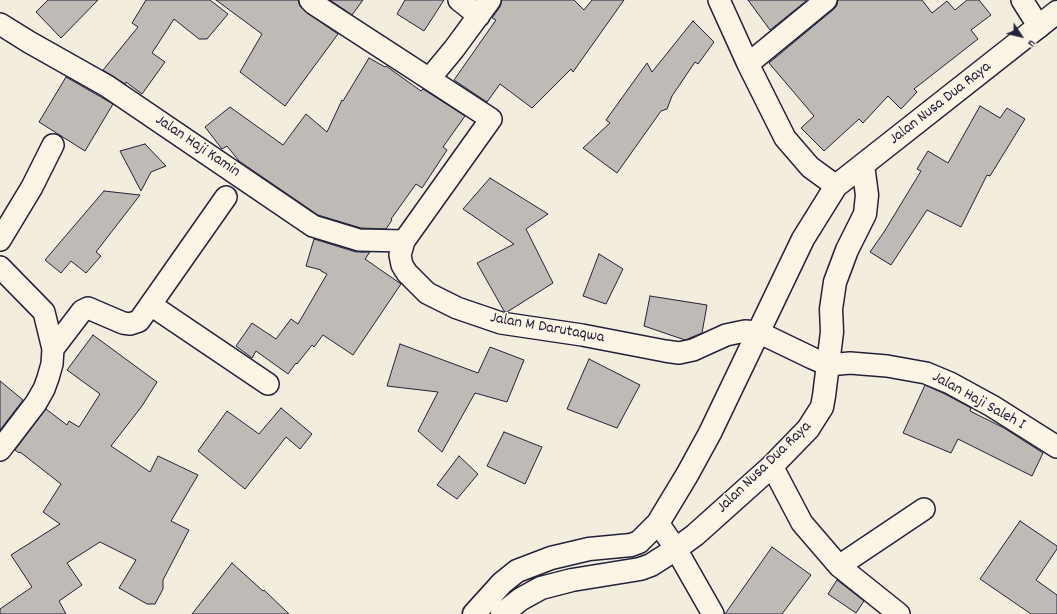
<!DOCTYPE html>
<style>
body{margin:0}
#map{position:relative;width:1057px;height:614px;overflow:hidden;background:#f3edde;font-family:Dekko,sans-serif}
canvas{display:block}
.north{position:absolute;left:1001px;top:16px;width:40px;height:40px;-webkit-text-stroke:3px #fcf5e5;paint-order:stroke;rotate:125deg;font-size:11px;font-weight:700;line-height:16px;text-align:center;color:#22223b}
.north::after{content:'';display:block;margin:auto;width:14px;height:18px;background:#22223b;clip-path:polygon(50% 0,100% 100%,50% 72%,0 100%)}
</style>
<div id="map">
<canvas width="1057" height="614"></canvas>
<div class="north">U</div>
</div>
<script>
const g = document.querySelector('canvas').getContext('2d');
g.lineJoin = 'round';
function fill(path, color) { g.fillStyle = color; g.fill(path, 'evenodd'); }
const toPath = rows => new Path2D(rows.map(r => 'M' + r).join(''));
function strokePath(path, color, width, dash) { g.strokeStyle = color; g.lineWidth = width; g.lineCap = dash ? 'butt' : 'round'; g.setLineDash(dash || []); g.stroke(path); }
function label(font, color, halo, rows, align = 'center') {
  g.font = font + ' Dekko,sans-serif'; g.lineWidth = 3; g.setLineDash([]); g.textBaseline = 'middle'; g.strokeStyle = halo; g.fillStyle = color; for (const [text, x, y, turn = 0] of rows) {
    g.save(); g.translate(x, y); g.rotate((+turn || 0) * Math.PI / 180); g.textAlign = isNaN(turn) ? turn : align; if (halo) g.strokeText(text, 0, 0); g.fillText(text, 0, 0); g.restore();
  }
}
const building = toPath([
 [48,0,98,0,61,38,36,12,48,0],
 [146,0,210,0,228,14,207,39,199,39,174,19,152,53,165,62,142,94,126,82,125,84,103,70,138,27,132,23,146,0],
 [216,0,298,0,299,3,306,12,338,34,285,106,240,72,262,34,216,0],
 [330,0,363,0,352,15,330,0],
 [405,0,444,0,424,31,397,14,405,0],
 [502,0,574,0,584,10,592,0,624,0,573,72,571,69,532,108,500,84,487,102,454,80,496,20,492,18,500,7,502,0],
 [748,0,805,0,806,1,770,30,748,0],
 [838,0,922,0,932,13,947,1,955,10,967,0,979,0,991,15,971,30,978,39,914,89,917,92,901,109,888,96,863,123,859,119,824,151,801,128,814,116,769,63,834,9,837,5,838,0],
 [693,21,714,42,698,64,695,62,672,96,667,109,661,111,617,173,583,148,610,123,606,120,647,63,652,72,693,21],
 [369,58,385,67,386,66,421,91,423,89,465,116,443,147,447,150,422,188,416,184,391,219,392,220,386,229,361,228,318,215,239,161,227,146,222,149,205,127,230,107,283,145,306,114,327,132,342,100,343,101,369,58],
 [66,77,113,104,85,151,39,122,66,77],
 [980,106,1000,118,1007,108,1025,119,990,176,987,175,961,227,927,210,891,265,870,252,884,232,921,171,917,169,928,151,948,163,980,106],
 [145,144,166,166,151,172,141,191,120,151,145,144],
 [490,178,548,214,526,229,553,283,507,312,504,311,477,263,514,244,463,209,490,178],
 [104,191,140,195,96,252,101,256,86,273,71,261,61,273,45,260,104,191],
 [314,239,356,252,370,252,365,259,401,284,353,355,323,335,314,347,312,345,297,364,296,363,288,374,256,351,252,358,236,346,252,323,276,339,291,319,298,324,327,274,321,271,321,270,306,266,314,239],
 [599,254,623,269,606,304,583,296,599,254],
 [650,296,707,305,702,333,685,340,644,326,650,296],
 [93,335,157,382,142,406,111,446,150,472,158,456,198,475,171,521,189,530,163,580,163,589,155,604,147,604,119,588,136,560,100,542,67,563,82,585,59,601,66,614,0,614,0,609,32,587,11,555,60,524,43,512,61,484,20,452,19,453,15,450,46,409,67,425,69,421,79,427,100,394,67,370,93,335],
 [400,344,478,373,490,347,524,360,507,402,475,393,442,452,418,431,438,392,387,386,400,344],
 [589,359,640,385,617,428,567,409,589,359],
 [0,381,23,400,0,430,0,381],
 [925,385,945,394,971,408,970,411,1004,428,1043,453,1032,476,958,439,951,453,903,433,925,385],
 [281,408,312,434,300,449,286,437,245,489,198,451,227,411,259,434,281,408],
 [504,432,542,447,525,484,487,466,504,432],
 [459,456,478,474,457,499,437,485,459,456],
 [1020,521,1057,546,1057,549,1036,580,1057,595,1057,614,1031,614,980,579,1020,521],
 [772,547,811,575,782,614,725,614,772,547],
 [232,563,263,591,264,590,289,614,192,614,232,563],
 [837,580,864,601,856,613,828,594,837,580]
]);
const minor = toPath([
 [310,0,314,4,491,119,404,241,400,255,402,265,407,273,427,293,457,308,501,323,582,335,665,351,679,353,693,350,726,335,745,331,758,332,812,358,828,365,850,363,887,366,926,373,950,383,992,406,1057,447],
 [459,0,479,16],
 [719,0,748,64,785,138,810,167,836,186],
 [1022,0,1039,27],
 [0,24,29,42,107,86,313,226,359,240,404,241],
 [748,64,826,0],
 [430,78,454,49,490,0],
 [0,240,32,187,53,145],
 [0,267,44,312,53,349,52,364,48,378,44,389,36,403,0,450],
 [151,305,268,384],
 [53,349,82,311,88,308,123,323,130,324,139,321,226,197],
 [772,466,802,523,839,566,899,614],
 [658,523,676,549,713,614],
 [839,566,924,509]
]);
const tertiary = toPath([
 [474,614,502,583,517,571,551,558,589,549,631,545,639,542,658,523,687,475,710,433,803,239,836,186,1057,12],
 [502,614,521,599,541,588,572,580,640,569,651,565,676,549,695,535,772,466,808,429,822,407,824,396,832,332,831,309,835,282,847,250,865,214,867,195,863,165]
]);
const streetNames = [
 ["Jalan Nusa Dua Raya",941,104,-38],
 ["Jalan Haji Kamin",197,147,34],
 ["Jalan M Darutaqwa",547,329,10],
 ["Jalan Haji Saleh I",978,402,29],
 ["Jalan Nusa Dua Raya",765,468,-44]
];
fill(building, '#bfbab6');
strokePath(building, '#22223b', 1);
strokePath(minor, '#22223b', 24);
strokePath(tertiary, '#22223b', 25);
strokePath(minor, '#fcf5e5', 21);
strokePath(tertiary, '#fcf5e5', 22);
label('16px', '#22223b', '#fcf5e5', streetNames);
</script>
